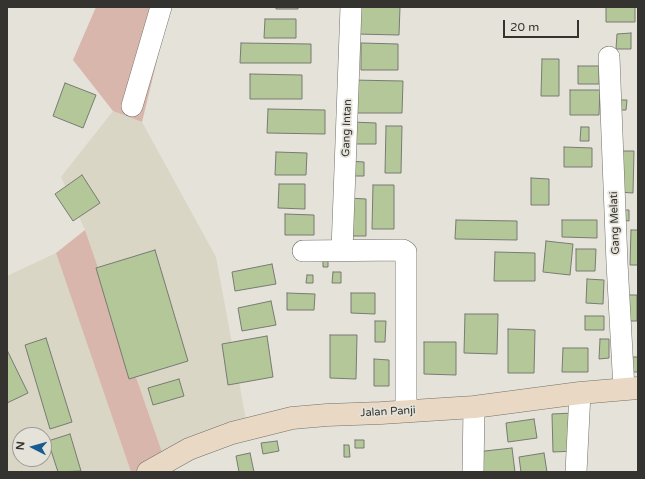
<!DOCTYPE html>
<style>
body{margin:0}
#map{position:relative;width:645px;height:479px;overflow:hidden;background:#e4e2d9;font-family:"Varela Round",sans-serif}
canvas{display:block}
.frame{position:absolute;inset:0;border:8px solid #343330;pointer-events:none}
.north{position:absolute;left:12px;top:427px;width:40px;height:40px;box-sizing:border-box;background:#e4e2d9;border:1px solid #9e9c95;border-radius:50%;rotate:276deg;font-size:11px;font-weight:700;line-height:16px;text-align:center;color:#343330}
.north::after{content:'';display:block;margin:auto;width:14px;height:18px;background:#175b90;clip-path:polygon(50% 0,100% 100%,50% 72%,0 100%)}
.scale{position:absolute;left:503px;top:20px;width:76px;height:18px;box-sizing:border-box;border:2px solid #343330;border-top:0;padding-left:5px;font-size:12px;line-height:14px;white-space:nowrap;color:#343330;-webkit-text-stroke:3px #e4e2d9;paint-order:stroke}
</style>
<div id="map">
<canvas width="645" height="479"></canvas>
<div class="frame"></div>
<div class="north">N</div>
<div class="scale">20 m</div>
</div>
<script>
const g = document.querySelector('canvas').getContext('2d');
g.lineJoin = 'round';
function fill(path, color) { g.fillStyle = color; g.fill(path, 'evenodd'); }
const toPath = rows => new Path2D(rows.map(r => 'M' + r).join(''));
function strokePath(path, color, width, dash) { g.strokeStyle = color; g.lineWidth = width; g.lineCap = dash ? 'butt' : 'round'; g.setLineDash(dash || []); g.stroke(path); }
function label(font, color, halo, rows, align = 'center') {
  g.font = font + ' "Varela Round",sans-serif'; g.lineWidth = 3.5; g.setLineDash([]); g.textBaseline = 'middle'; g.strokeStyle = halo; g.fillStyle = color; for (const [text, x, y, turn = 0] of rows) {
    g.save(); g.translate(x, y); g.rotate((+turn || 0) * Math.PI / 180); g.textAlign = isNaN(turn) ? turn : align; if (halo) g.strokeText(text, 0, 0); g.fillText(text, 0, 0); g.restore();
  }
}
const built = toPath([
 [113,111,142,122,216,257,247,425,163,455,85,230,61,177],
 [56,253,131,472,7,472,7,276],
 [20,435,44,435,44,459,20,459]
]);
const green = toPath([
 [96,7,170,7,142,122,113,111,73,60],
 [85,230,163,455,144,472,131,472,56,253]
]);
const building = toPath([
 [276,7,298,7,298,9,276,9,276,7],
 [356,7,400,7,399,35,356,34,356,7],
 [606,7,635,7,635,22,606,22,606,7],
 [265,19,296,19,296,38,264,38,265,19],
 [631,33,631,49,616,49,617,34,631,33],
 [241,43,311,44,311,63,240,63,241,43],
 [361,43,398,44,398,70,361,70,361,43],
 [542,59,559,59,559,96,541,96,542,59],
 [578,66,599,66,599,84,578,84,578,66],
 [250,74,302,75,302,99,250,99,250,74],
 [351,80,403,81,402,113,350,113,351,80],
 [65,83,96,95,83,128,53,116,65,83],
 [570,90,600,90,599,115,570,115,570,90],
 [618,100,627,100,626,110,618,110,618,100],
 [268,109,325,110,325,134,267,133,268,109],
 [351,122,376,123,376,144,350,144,351,122],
 [386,126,402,126,401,173,385,173,386,126],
 [581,127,589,127,589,141,580,141,581,127],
 [564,147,592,148,592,167,564,167,564,147],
 [619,151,634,151,633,193,618,192,619,151],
 [276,152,307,153,306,175,275,175,276,152],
 [348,161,364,162,364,176,348,176,348,161],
 [82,175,100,203,73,221,55,194,82,175],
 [531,178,549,179,549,205,531,205,531,178],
 [279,184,305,184,305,209,278,208,279,184],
 [373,185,394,185,394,229,372,229,373,185],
 [348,198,366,199,366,236,348,236,348,198],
 [621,210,629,210,629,221,621,220,621,210],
 [285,214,314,215,314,235,285,235,285,214],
 [456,220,517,221,517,240,455,239,456,220],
 [562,220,597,220,597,238,562,237,562,220],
 [631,230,638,230,638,265,630,265,631,230],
 [546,241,573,244,570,275,543,272,546,241],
 [576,249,596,249,595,271,576,271,576,249],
 [155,250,188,361,129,379,96,268,155,250],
 [495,252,535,253,535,281,494,281,495,252],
 [323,261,328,261,328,267,323,267,323,261],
 [272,264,276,284,235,291,232,272,272,264],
 [333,272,341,272,341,283,332,283,333,272],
 [307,275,313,275,313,283,306,283,307,275],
 [587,279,604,280,603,304,586,303,587,279],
 [287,293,315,294,314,310,287,310,287,293],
 [351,293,375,293,375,314,351,313,351,293],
 [626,295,637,295,637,321,625,321,626,295],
 [271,301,276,325,242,331,238,308,271,301],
 [465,314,498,314,497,354,464,353,465,314],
 [585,316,604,316,604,330,585,330,585,316],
 [375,321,386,321,385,342,375,342,375,321],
 [508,329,535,330,534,373,508,373,508,329],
 [330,335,357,335,356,379,330,378,330,335],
 [267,336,273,377,228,385,222,344,267,336],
 [46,338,72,422,50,429,25,345,46,338],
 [600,339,609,339,609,358,599,359,600,339],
 [424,342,456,342,456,375,424,374,424,342],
 [563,348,588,348,588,372,562,372,563,348],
 [7,350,28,393,7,403,7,350],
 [629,357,638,357,638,372,629,372,629,357],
 [374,359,389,360,389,386,374,386,374,359],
 [179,379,184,396,153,405,148,388,179,379],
 [574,413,575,451,553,452,552,414,574,413],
 [534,419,537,438,508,442,506,423,534,419],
 [70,434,81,471,58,472,48,441,70,434],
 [355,440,364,440,364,448,355,448,355,440],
 [277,441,279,451,263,454,261,443,277,441],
 [344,445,349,445,350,457,344,457,344,445],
 [512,448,515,472,478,472,476,452,512,448],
 [250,453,254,472,239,472,236,456,250,453],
 [544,453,547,472,521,472,519,457,544,453]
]);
const street = toPath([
 [609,57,617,263,624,389],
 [132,106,161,7],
 [342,250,351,7],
 [303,251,403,250,406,252,406,411],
 [473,472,474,407],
 [576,472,580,393]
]);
const secondary = toPath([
 [148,472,189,449,232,433,292,418,327,415,381,413,474,407,580,393,638,388]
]);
const streetNames = [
 ["Gang Intan",347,128,-88],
 ["Gang Melati",615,223,-92],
 ["Jalan Panji",388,412,-3]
];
fill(built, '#dad6c6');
fill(green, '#d8b6ac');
fill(building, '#b3c798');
strokePath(building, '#787b74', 1);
strokePath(street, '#727169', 22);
strokePath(secondary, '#727169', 23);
strokePath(street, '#fff', 21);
strokePath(secondary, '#e9d8c4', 22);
label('11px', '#343330', '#e4e2d9', streetNames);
</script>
